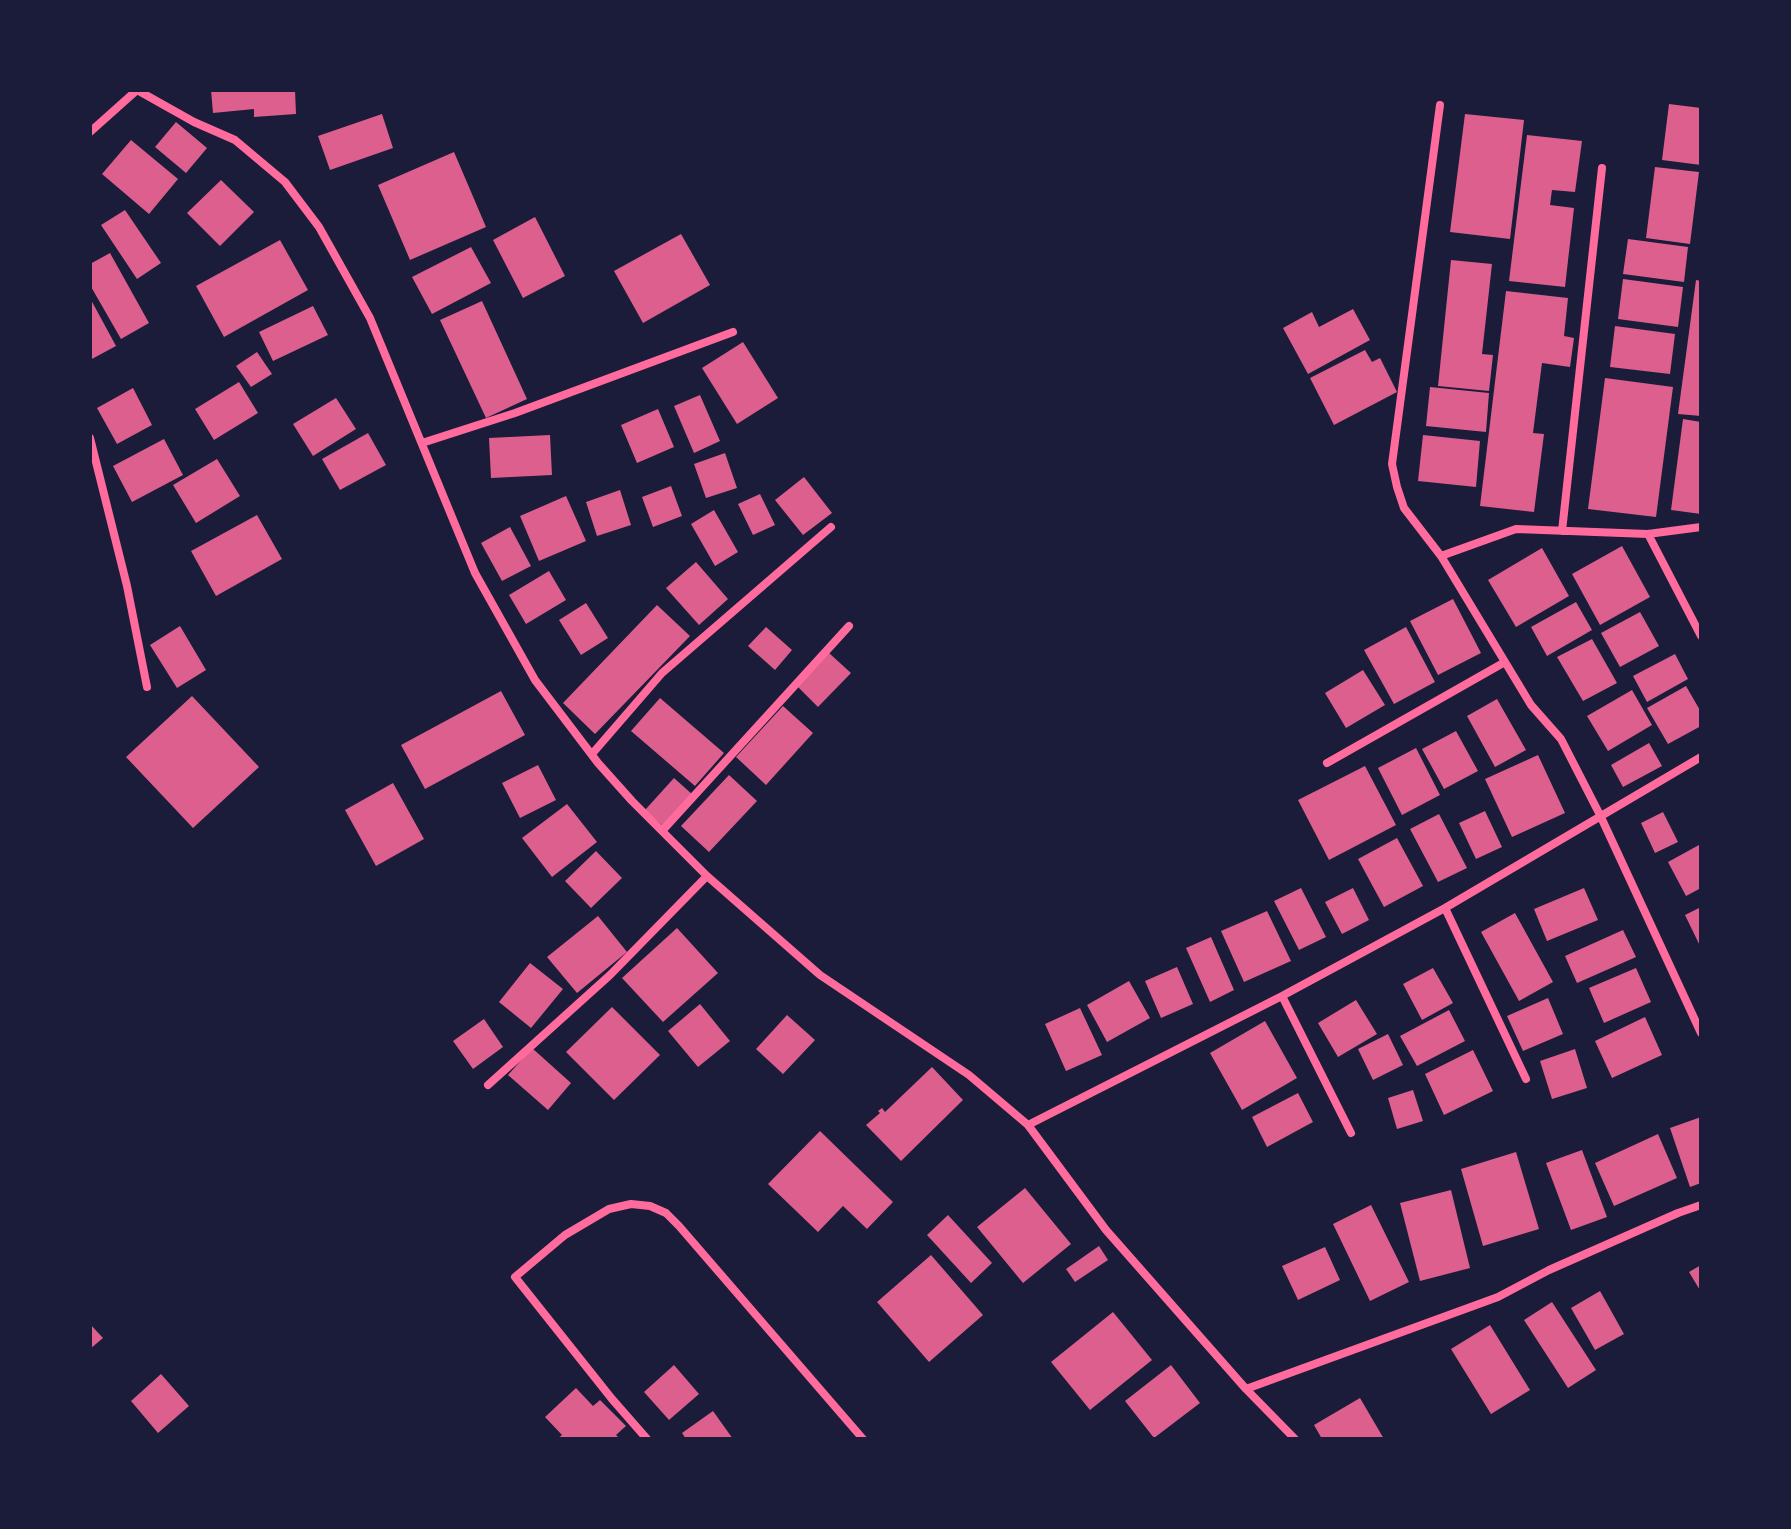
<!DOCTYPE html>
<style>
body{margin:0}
#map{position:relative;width:1791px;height:1529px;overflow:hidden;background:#1b1b3a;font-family:Lora,serif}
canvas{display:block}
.frame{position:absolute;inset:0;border:92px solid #1b1b3a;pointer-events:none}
</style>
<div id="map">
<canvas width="1791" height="1529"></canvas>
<div class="frame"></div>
</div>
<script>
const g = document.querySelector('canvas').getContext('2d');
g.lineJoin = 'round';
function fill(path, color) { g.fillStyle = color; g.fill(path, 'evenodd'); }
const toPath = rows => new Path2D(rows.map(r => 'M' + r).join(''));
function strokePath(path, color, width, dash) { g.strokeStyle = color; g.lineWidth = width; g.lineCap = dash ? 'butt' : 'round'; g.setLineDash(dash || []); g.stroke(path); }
const building = toPath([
 [211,90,295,90,296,114,254,117,254,109,213,113],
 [1669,104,1701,108,1701,165,1662,160],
 [382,114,393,148,330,170,318,136],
 [1465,114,1524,120,1510,239,1450,232],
 [176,122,207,148,186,173,155,147],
 [1527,135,1582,141,1575,192,1552,190,1550,205,1574,208,1565,287,1509,281],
 [131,140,178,179,149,214,102,174],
 [454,152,486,227,410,260,378,185],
 [1655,167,1699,172,1690,244,1646,238],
 [221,180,254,212,220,246,187,213],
 [125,210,161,263,137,279,101,225],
 [535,217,565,276,523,298,493,240],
 [681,234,710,285,643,323,614,271],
 [1628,239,1688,247,1684,282,1623,274],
 [280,240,308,290,224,337,196,286],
 [471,247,491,283,432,314,412,277],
 [110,253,149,323,121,339,90,285,90,264],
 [1451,260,1492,264,1482,354,1493,355,1489,391,1438,386],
 [1623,279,1683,287,1678,327,1618,319],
 [1696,280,1701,281,1701,416,1678,414],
 [1506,291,1568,298,1564,336,1574,338,1570,367,1542,363,1533,433,1544,434,1534,512,1480,506],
 [90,298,116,346,90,360],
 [482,301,527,399,486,418,440,320],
 [313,306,328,335,273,361,259,332],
 [1353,309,1370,340,1308,374,1283,328,1312,312,1319,327],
 [1615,326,1675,334,1670,374,1610,367],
 [743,342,778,398,737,424,702,368],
 [1365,350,1372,362,1380,358,1397,392,1334,425,1310,378],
 [257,352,272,374,251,387,236,366],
 [1605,378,1673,387,1656,517,1588,509],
 [239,382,258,413,214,440,195,409],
 [1430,387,1489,393,1486,432,1426,426],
 [133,388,152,425,117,444,97,408],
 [700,395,720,441,694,453,674,406],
 [336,398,356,429,313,456,293,424],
 [658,409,674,447,637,463,621,425],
 [1683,419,1701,422,1701,514,1671,510],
 [368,433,386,465,340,490,322,459],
 [550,435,552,475,491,478,489,438],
 [1423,435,1480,441,1476,487,1418,481],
 [164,439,183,475,132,502,113,466],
 [725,453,737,488,706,498,694,464],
 [217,459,240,496,196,523,173,485],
 [804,477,832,513,803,535,775,500],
 [671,486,682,516,653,527,642,497],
 [620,490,631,525,597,536,586,502],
 [760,494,775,525,753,535,738,504],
 [566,496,586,541,539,561,520,516],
 [714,510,738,552,715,566,691,524],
 [257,515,282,559,216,596,191,551],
 [510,527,531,566,502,581,481,543],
 [1622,546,1650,597,1600,625,1572,574],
 [1542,548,1569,596,1516,627,1488,580],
 [696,562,728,599,699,625,666,588],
 [549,571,566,600,526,624,509,595],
 [1453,599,1481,653,1438,675,1410,621],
 [1576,602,1592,630,1547,656,1531,627],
 [586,603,608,638,581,655,559,620],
 [657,605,690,636,595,734,563,703],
 [1640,612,1659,646,1620,667,1601,633],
 [180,626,206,670,177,688,150,645],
 [766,627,792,650,775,670,748,646],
 [1406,627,1435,682,1394,704,1364,650],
 [1592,639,1617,683,1583,701,1557,657],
 [829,653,851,673,818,707,797,686],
 [1675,654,1688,679,1647,702,1633,676],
 [1363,670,1385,705,1346,728,1325,693],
 [1686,686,1701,712,1701,726,1668,744,1647,708],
 [1632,690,1652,725,1608,751,1587,716],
 [501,691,525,735,425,789,401,745],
 [192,696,259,767,193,828,126,757],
 [660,698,724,753,695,786,631,731],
 [1497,699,1526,750,1495,767,1467,716],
 [783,706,813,733,766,785,736,757],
 [1456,731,1478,771,1444,789,1422,749],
 [1649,743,1662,766,1623,787,1611,765],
 [1416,748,1440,795,1402,815,1378,768],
 [1538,755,1565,813,1512,837,1485,779],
 [538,765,556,800,520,818,502,783],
 [1365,766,1396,825,1329,860,1298,800],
 [729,775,757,801,709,852,681,826],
 [674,778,693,795,664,827,645,810],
 [393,783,424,839,376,866,345,810],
 [567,804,597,842,552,877,522,838],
 [1485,811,1502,847,1476,859,1459,823],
 [1663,812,1678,842,1655,853,1641,823],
 [1439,814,1467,868,1438,882,1410,829],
 [1397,838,1423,886,1384,907,1358,859],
 [1699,845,1701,850,1701,888,1686,896,1668,862],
 [596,851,622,878,591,908,565,881],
 [1301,888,1326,937,1299,950,1274,901],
 [1353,888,1369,920,1342,934,1325,902],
 [1584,888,1598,920,1547,941,1534,909],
 [1701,907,1701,948,1685,915],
 [1267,911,1291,961,1244,982,1221,931],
 [1515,913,1553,982,1519,1001,1481,932],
 [598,916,627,952,577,993,547,957],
 [677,928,718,973,663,1022,622,978],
 [1623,930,1636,957,1577,983,1565,956],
 [1211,937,1234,990,1210,1002,1186,948],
 [530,963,563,989,531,1028,499,1002],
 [1177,967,1193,1004,1161,1018,1145,981],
 [1433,968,1453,1003,1422,1020,1403,984],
 [1636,968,1651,1002,1604,1023,1589,988],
 [1129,981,1150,1018,1107,1042,1087,1005],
 [1548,998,1563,1034,1523,1051,1507,1016],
 [1356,1000,1377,1034,1338,1057,1318,1023],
 [700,1004,730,1041,698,1067,668,1031],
 [612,1007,660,1055,614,1100,566,1052],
 [1080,1008,1102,1055,1066,1071,1045,1024],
 [1449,1010,1465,1041,1417,1066,1400,1036],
 [787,1015,815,1040,783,1074,756,1049],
 [1645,1017,1662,1055,1612,1078,1595,1041],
 [484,1019,503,1047,473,1069,453,1041],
 [1265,1021,1297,1078,1242,1110,1210,1053],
 [1388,1034,1403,1065,1373,1080,1358,1049],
 [532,1048,571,1083,548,1110,508,1075],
 [1575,1049,1587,1088,1552,1099,1540,1061],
 [1473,1050,1493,1091,1444,1115,1425,1074],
 [932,1067,963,1100,901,1161,866,1125,880,1113,878,1111,882,1108,885,1112],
 [1413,1090,1423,1121,1397,1129,1388,1098],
 [1298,1093,1313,1122,1267,1147,1252,1117],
 [1701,1117,1701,1183,1690,1187,1670,1128],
 [820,1131,893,1202,867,1229,843,1206,818,1232,768,1184],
 [1658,1134,1677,1178,1614,1206,1595,1163],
 [1582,1150,1607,1217,1571,1230,1546,1163],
 [1516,1152,1539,1229,1483,1246,1461,1169],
 [1025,1188,1071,1244,1023,1283,977,1227],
 [1451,1190,1470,1268,1420,1281,1400,1203],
 [1371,1205,1409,1282,1370,1301,1333,1224],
 [948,1215,992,1263,971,1283,927,1235],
 [1099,1246,1108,1260,1075,1282,1066,1269],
 [1325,1247,1340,1280,1298,1300,1282,1266],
 [931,1255,983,1315,929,1362,877,1302],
 [1701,1265,1701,1292,1689,1272],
 [1600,1291,1624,1334,1595,1350,1571,1308],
 [1552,1302,1596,1370,1568,1388,1524,1320],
 [1113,1312,1152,1360,1090,1410,1051,1362],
 [90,1324,103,1338,90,1349],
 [1490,1325,1530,1390,1491,1414,1451,1349],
 [674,1365,699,1394,669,1420,644,1392],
 [1171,1365,1200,1403,1154,1438,1125,1401],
 [161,1374,189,1406,158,1433,131,1401],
 [576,1388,593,1406,600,1400,626,1426,616,1435,620,1439,557,1439,562,1435,545,1417],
 [1360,1398,1384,1439,1322,1439,1314,1425],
 [713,1411,733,1439,686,1439,682,1433]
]);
const minor = toPath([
 [1440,105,1392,464,1397,487,1404,508,1441,556,1531,705,1561,739,1600,815,1701,1033],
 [90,132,137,90,194,122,235,140,285,182,319,227,370,318,475,573,535,680,598,763,632,801,707,876,820,975,969,1075,1028,1125,1106,1230,1246,1389,1295,1439],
 [90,438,127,586,147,687],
 [422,443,515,413,733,332],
 [1562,531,1602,168],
 [1648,534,1701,636],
 [1441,556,1516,529,1648,534,1701,527],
 [592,754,662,673,831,527],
 [1327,763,1505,662],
 [662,831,849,626],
 [1445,908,1526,1079],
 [1282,996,1351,1133],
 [488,1085,610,975,707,876],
 [1028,1125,1282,996,1445,908,1701,757],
 [1246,1389,1498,1297,1549,1270,1678,1213,1701,1205],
 [647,1439,612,1399,515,1277,565,1235,609,1209,631,1204,650,1206,666,1213,679,1226,863,1439]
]);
fill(building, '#dd5f8e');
strokePath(minor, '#ff6b9d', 8);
</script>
